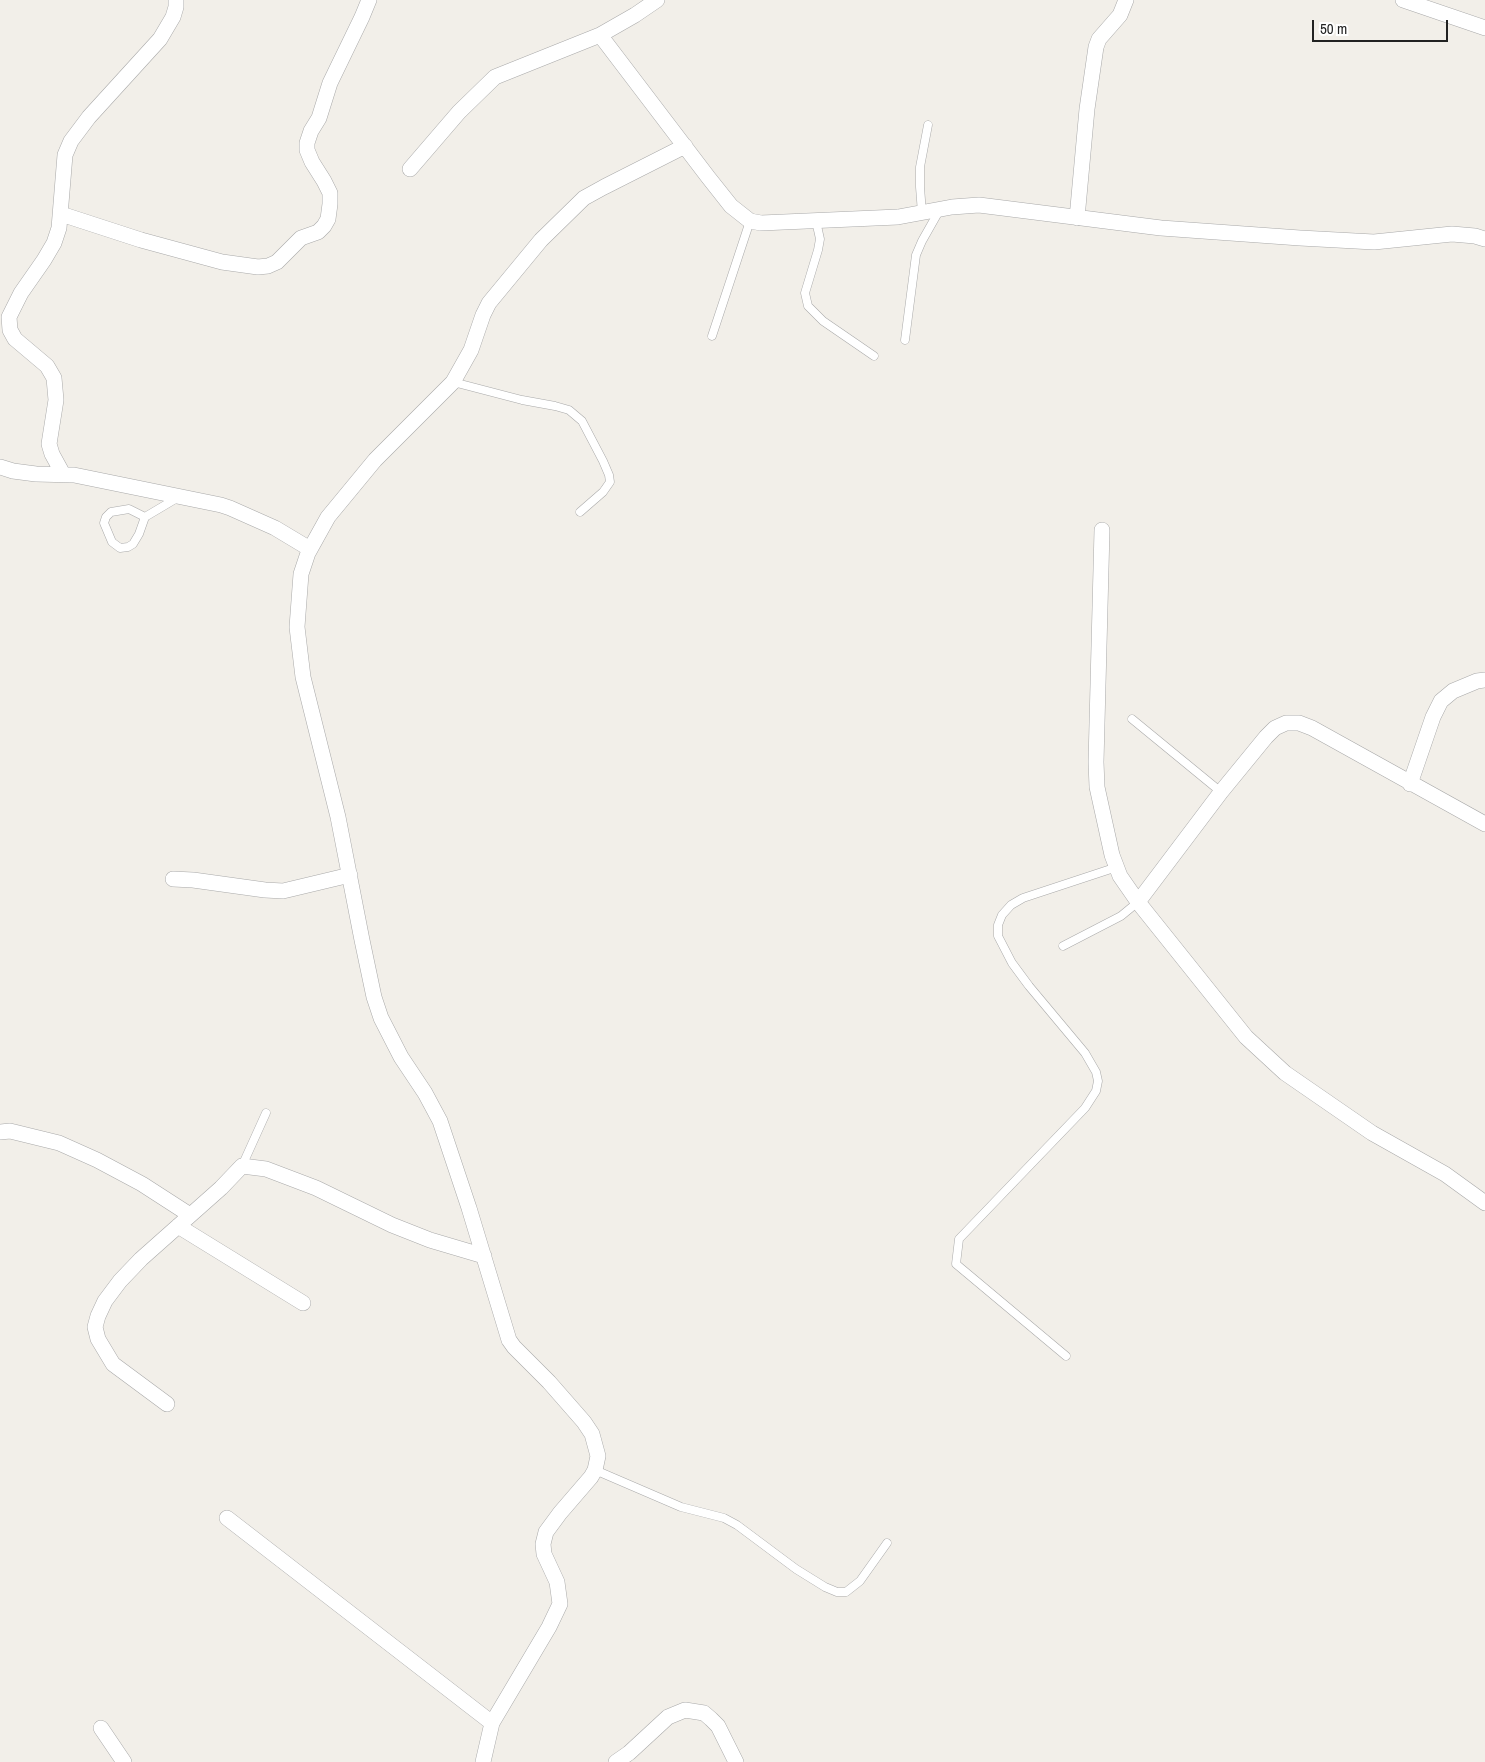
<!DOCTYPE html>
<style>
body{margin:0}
#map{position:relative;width:1485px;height:1762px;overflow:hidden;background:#f2efe9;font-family:"Archivo Narrow",sans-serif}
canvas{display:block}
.scale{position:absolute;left:1312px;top:20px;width:136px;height:22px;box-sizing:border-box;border:2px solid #222;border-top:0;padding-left:6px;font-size:15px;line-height:18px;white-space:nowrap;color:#222;-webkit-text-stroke:4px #fff;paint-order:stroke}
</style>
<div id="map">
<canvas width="1485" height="1762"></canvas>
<div class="scale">50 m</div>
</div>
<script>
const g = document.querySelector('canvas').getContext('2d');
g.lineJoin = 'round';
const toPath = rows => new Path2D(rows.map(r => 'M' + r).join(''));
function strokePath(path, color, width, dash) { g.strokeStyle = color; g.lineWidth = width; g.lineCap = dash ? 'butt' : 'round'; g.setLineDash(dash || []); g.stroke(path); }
const lane = toPath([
 [922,213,920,187,920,167,928,125],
 [816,221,820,239,818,250,805,293,808,306,823,321,874,356],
 [712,336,750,221],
 [905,340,916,255,922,241,939,211],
 [453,382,522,400,555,406,569,410,582,421,603,461,609,475,610,482,603,492,580,512],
 [145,517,129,509,111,512,106,517,104,523,112,542,120,548,128,547,133,544,139,534,145,517,177,498],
 [1132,719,1221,792],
 [1063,946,1121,916,1138,902],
 [242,1166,266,1113],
 [1066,1356,956,1264,959,1239,1085,1108,1096,1091,1098,1081,1096,1072,1085,1053,1029,986,1012,963,998,936,998,925,1002,915,1011,905,1023,898,1117,867],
 [595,1470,681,1507,724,1518,737,1525,796,1569,825,1587,837,1592,846,1592,860,1581,887,1543]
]);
const street = toPath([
 [1403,0,1485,28],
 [600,35,708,177,731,206,750,221,761,223,898,217,952,207,979,205,1161,228,1300,238,1374,242,1452,234,1475,236,1485,239],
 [410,169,459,112,495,77,600,35,635,15,657,0],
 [61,214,141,240,222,262,258,267,268,266,277,262,301,238,318,232,324,226,328,219,330,204,330,193,324,181,312,162,307,150,307,143,311,131,319,118,330,83,362,17,369,0],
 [1077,218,1087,109,1096,47,1099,39,1120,15,1126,0],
 [0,467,13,471,36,474,74,475,221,505,230,508,275,528,310,549],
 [63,474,52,454,49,444,56,400,54,378,47,366,15,339,10,330,9,317,21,293,44,260,54,243,59,228,65,155,71,141,89,117,160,39,173,17,176,7,176,0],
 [1102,530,1096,762,1097,787,1112,855,1120,876,1138,902],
 [1410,784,1433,717,1441,701,1453,691,1477,681,1485,680],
 [1485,824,1312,728,1299,723,1286,723,1275,728,1266,737,1221,792,1138,902,1246,1037,1285,1073,1372,1133,1445,1174,1485,1203],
 [173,879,193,880,265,890,283,891,350,875],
 [0,1132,10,1131,59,1143,97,1160,142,1184,190,1215],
 [178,1226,303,1303],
 [167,1404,113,1364,98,1339,95,1327,98,1316,105,1301,120,1281,141,1259,221,1188,242,1166,266,1169,316,1188,392,1225,430,1240,484,1256],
 [227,1518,492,1723],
 [101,1728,124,1762],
 [483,1762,492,1723,549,1627,560,1604,557,1582,544,1554,543,1544,546,1532,560,1513,591,1477,595,1470,598,1456,592,1434,584,1422,549,1382,514,1347,509,1340,469,1208,440,1121,425,1093,401,1057,381,1018,374,997,362,940,338,817,303,677,297,627,301,574,308,553,328,517,375,460,453,382,471,350,483,315,489,303,541,240,584,198,604,187,685,146],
 [616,1762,629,1753,668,1717,685,1710,704,1713,711,1719,718,1726,736,1762]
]);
strokePath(lane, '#a9a9a9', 9);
strokePath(street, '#a9a9a9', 16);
strokePath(lane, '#fff', 8);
strokePath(street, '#fff', 15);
</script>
